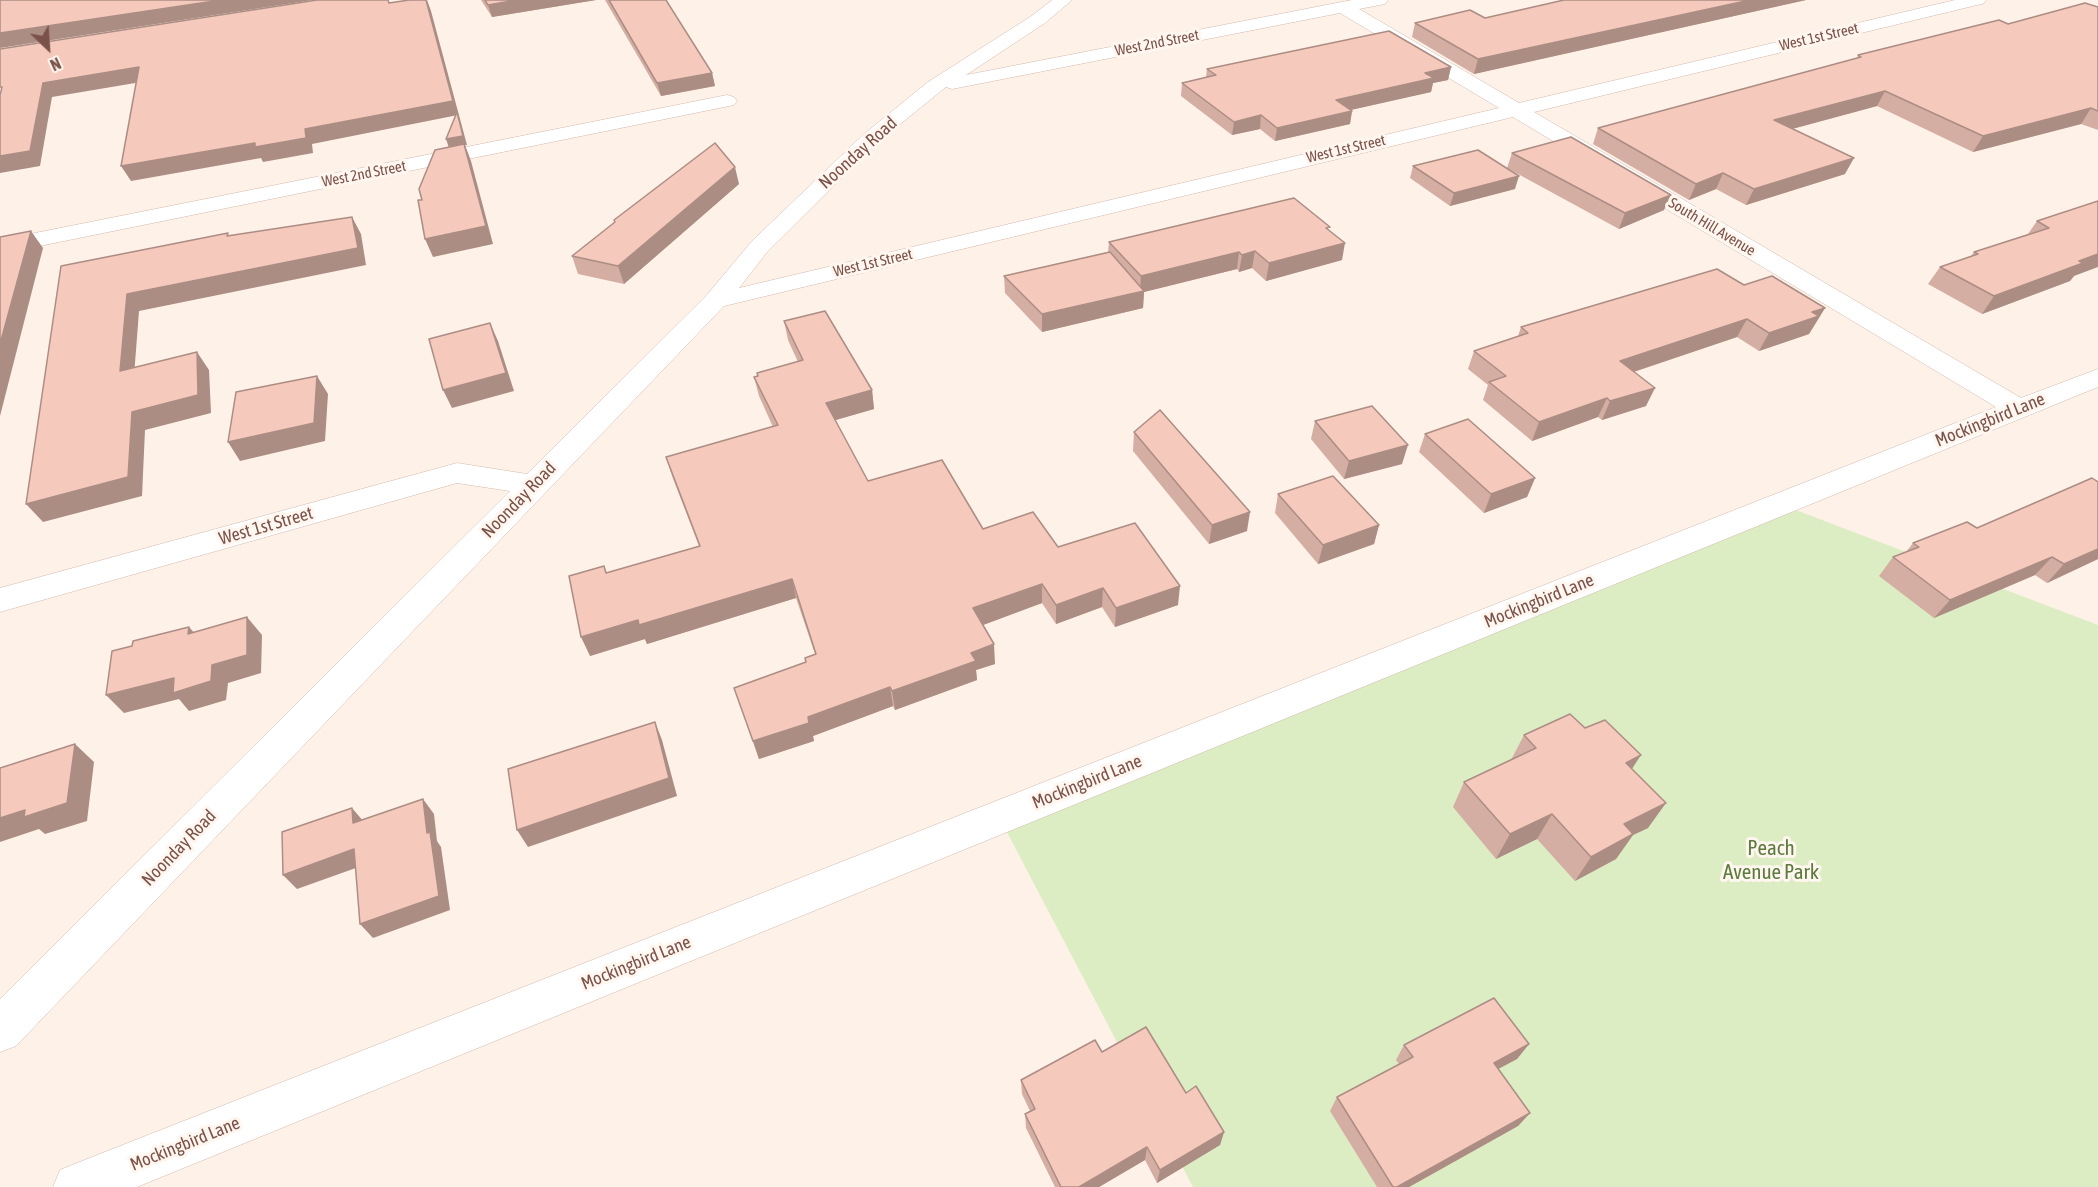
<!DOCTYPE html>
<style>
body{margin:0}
#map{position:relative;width:2098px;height:1187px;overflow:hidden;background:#fef1e7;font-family:"Asap Condensed",sans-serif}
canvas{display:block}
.north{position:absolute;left:18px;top:18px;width:60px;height:60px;-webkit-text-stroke:4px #fff6ef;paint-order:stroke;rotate:155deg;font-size:16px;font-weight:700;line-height:24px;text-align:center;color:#7b5249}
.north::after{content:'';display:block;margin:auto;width:21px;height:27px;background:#7b5249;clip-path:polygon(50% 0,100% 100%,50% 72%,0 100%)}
</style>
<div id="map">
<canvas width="2098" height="1187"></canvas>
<div class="north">N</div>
</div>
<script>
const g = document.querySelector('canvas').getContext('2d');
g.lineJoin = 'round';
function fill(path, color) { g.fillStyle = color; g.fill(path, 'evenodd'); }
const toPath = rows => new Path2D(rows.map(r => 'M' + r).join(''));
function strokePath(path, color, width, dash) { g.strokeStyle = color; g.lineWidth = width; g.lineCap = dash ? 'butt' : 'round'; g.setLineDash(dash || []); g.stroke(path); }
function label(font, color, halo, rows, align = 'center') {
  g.font = font + ' "Asap Condensed",sans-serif'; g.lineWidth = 6; g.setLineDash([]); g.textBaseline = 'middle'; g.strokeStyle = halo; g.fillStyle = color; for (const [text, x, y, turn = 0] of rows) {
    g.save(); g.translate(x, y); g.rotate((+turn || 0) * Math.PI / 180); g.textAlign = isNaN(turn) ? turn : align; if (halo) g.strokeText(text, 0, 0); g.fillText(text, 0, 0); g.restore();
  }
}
const green = toPath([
 [1780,504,2098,625,2098,1187,1193,1187,999,817]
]);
const minor = toPath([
 [1052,0,1072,0,1045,23,966,75,1352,0,1388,0,1385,4,1359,9,1519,103,1955,0,1986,0,1983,4,1977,5,1534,112,2021,398,2098,369,2098,387,137,1187,53,1187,60,1170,77,1163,1996,407,1513,117,724,306,16,1046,0,1052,0,999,510,491,457,483,0,612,0,588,457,463,527,474,706,296,752,241,864,134,928,82,1033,15,1052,0],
 [1340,13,1499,108,739,288,768,251,878,142,946,87,952,89,1340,13],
 [727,95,734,97,737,101,734,105,0,254,0,240,727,95]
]);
const wall = toPath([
 [481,0,596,0,492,17],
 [605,0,666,0,712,73,715,86,661,96],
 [1564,0,1806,0,1474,74,1412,37,1415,23,1485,18],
 [2098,7,2098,130,2081,124,1973,152,1877,106,1792,129,1845,174,1746,205,1716,189,1689,200,1593,144,1598,128,1857,58,1858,55,2008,24],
 [1451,67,1448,80,1433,83,1431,92,1350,110,1352,111,1350,124,1275,141,1260,129,1232,135,1181,96,1182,83,1206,77,1207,69],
 [1512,153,1664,210,1619,229,1507,168],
 [1413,166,1515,189,1450,206,1410,178],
 [739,184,624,284,578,274,572,256],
 [2098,201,2074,276,2070,281,1982,314,1928,284,1940,267,1971,256,1974,252,2028,234,2037,221],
 [1330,231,1342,260,1266,281,1252,268,1239,272,1237,269,1144,292,1143,308,1042,332,1005,293,1004,276,1108,252,1109,242],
 [1744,285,1825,308,1809,334,1759,351,1737,337,1634,372,1646,406,1602,420,1598,417,1532,441,1483,400,1488,385,1468,369,1474,351,1518,336,1521,327],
 [784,321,872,390,874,409,835,420,868,481,983,529,1058,547,1178,605,1115,627,1102,607,1056,624,1042,603,983,625,995,664,976,670,977,680,895,710,893,706,813,736,814,741,759,759,734,688,806,663,805,658,815,654,796,598,647,644,645,639,590,656,604,566,607,573,699,546,672,476,666,457,773,427,759,396,754,377,757,376,757,373,798,362,788,340],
 [1315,421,1402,464,1344,479,1311,439],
 [1134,432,1247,531,1209,544,1133,451],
 [1425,434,1535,478,1527,497,1484,513,1419,452],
 [2098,482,2098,559,2047,583,2035,575,1934,618,1879,576,1893,557,1906,552,1913,543,1977,528],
 [1278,494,1379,525,1374,544,1318,564,1275,513],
 [1585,728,1632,769,1648,828,1633,835,1616,859,1575,881,1537,839,1496,859,1453,807,1464,782,1511,760,1524,735],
 [1529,1044,1517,1059,1498,1069,1530,1113,1518,1126,1409,1187,1377,1187,1330,1111,1337,1097,1399,1064,1396,1060,1404,1045],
 [1102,1052,1186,1093,1224,1132,1220,1145,1157,1183,1145,1160,1099,1187,1055,1187,1026,1128,1025,1114,1030,1111,1022,1094,1021,1080]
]);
const shadedWall = toPath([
 [221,0,313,0,0,48,0,33],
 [427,0,431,11,467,145,465,145,471,161,493,244,433,257,425,239,449,148,446,139,458,115,312,144,313,153,263,162,261,158,131,181,121,166,305,129],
 [517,0,596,0,492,17,488,5],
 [1750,0,1806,0,1474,74,1478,59],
 [139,67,147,81,52,97,40,166,0,173,0,156,43,83],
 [1451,67,1448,80,1433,83,1431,92,1333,114,1336,100,1425,73],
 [712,73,715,86,661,96,657,83],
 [1885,91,1877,106,1766,136,1774,120],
 [2091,108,2081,124,1973,152,1983,136],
 [1352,111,1350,124,1275,141,1277,128],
 [1261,115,1260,129,1232,135,1234,122],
 [1854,158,1845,174,1746,205,1754,189],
 [735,167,739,184,624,284,618,266],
 [1723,173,1716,189,1689,200,1696,184],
 [1519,176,1515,189,1450,206,1454,193],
 [1671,195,1664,210,1619,229,1625,213],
 [352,217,361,234,366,265,139,311,133,389,120,371,127,294],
 [31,231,43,248,0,416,0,344],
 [1345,243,1342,260,1266,281,1269,263],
 [1255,251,1252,268,1239,272,1242,255],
 [1239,252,1237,269,1144,292,1143,308,1042,332,1042,314,1140,292,1141,276],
 [2098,254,2098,267,2074,276,2070,281,1982,314,1994,296,2079,261],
 [1825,308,1809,334,1759,351,1769,333,1812,312],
 [1747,319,1737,337,1612,379,1620,361],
 [490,323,498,341,514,391,452,408,443,390],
 [197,352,209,370,211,413,145,430,142,496,43,522,26,504,132,412],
 [317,376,328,394,325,441,240,461,228,442],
 [1655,388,1646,406,1602,420,1610,401],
 [872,390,874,409,829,422,826,403],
 [1607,398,1598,417,1532,441,1539,422],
 [1408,445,1402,464,1344,479,1349,461],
 [1535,478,1527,497,1484,513,1491,494],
 [1250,512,1247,531,1209,544,1212,525],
 [1379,525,1374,544,1318,564,1323,545],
 [2098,549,2098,559,2047,583,2064,564],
 [2052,557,2035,575,1934,618,1950,600],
 [792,579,796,598,647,644,645,639,590,656,581,637,638,620],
 [1042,584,1042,603,975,628,973,608],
 [1180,586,1178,605,1115,627,1116,608],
 [1103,588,1102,607,1056,624,1056,605],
 [247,617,262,635,261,673,228,683,226,700,189,711,179,699,124,713,106,695,212,665],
 [189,627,205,645,188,634],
 [994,644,995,664,976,670,977,680,895,710,892,691,971,653],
 [890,687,893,706,813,736,814,741,759,759,753,741,808,717],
 [655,722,662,740,677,796,528,847,517,830],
 [75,744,94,762,87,821,45,834,39,829,0,842,0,818],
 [1641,755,1624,781,1626,763],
 [423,799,434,814,437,841,441,847,450,910,373,938,360,924,427,833],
 [1666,803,1648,828,1633,835,1616,859,1575,881,1591,857,1624,824],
 [352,808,364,822,353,823],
 [1552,814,1537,839,1496,859,1510,834],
 [354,849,367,864,297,889,283,875],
 [1529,1044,1517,1059,1483,1077,1494,1063],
 [1530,1113,1518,1126,1409,1187,1397,1187],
 [1224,1132,1220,1145,1157,1183,1160,1170],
 [1147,1147,1145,1160,1099,1187,1079,1187]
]);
const building = toPath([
 [0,0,221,0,0,33,0,0],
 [317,0,388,0,389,3,409,0,426,0,453,101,305,129,306,138,255,147,255,143,121,166,139,67,43,83,30,151,0,156,0,95,2,87,0,87,0,49,317,0],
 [485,0,517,0,488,5,485,0],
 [609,0,666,0,712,73,657,83,609,0],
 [1564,0,1750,0,1478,59,1415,23,1470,10,1485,18,1564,0],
 [2085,3,2098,7,2098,111,2091,108,1983,136,1885,91,1774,120,1854,158,1754,189,1723,173,1696,184,1598,128,1861,57,1858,55,1999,20,2008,24,2085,3],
 [1389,31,1451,67,1425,73,1434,78,1336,100,1352,111,1277,128,1261,115,1234,122,1182,83,1216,75,1207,69,1389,31],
 [457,112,463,136,446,139,457,112],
 [1571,137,1671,195,1625,213,1512,153,1571,137],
 [715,143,735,167,618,266,572,256,615,222,614,220,715,143],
 [464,144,486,226,425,239,418,200,422,200,419,189,435,150,464,144],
 [1478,150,1519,176,1454,193,1413,166,1478,150],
 [1294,198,1330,227,1326,228,1345,243,1269,263,1255,251,1242,255,1239,252,1141,276,1109,242,1294,198],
 [2098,201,2098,254,2079,261,2083,263,1994,296,1940,267,1978,254,1974,252,2049,228,2037,221,2098,201],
 [352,217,358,248,127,294,120,371,197,352,198,395,132,412,128,477,26,504,61,266,228,233,227,236,352,217],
 [31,231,0,344,0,237,31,231],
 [1110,252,1144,291,1042,314,1004,276,1110,252],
 [1717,269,1744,285,1772,276,1825,308,1812,312,1819,316,1769,333,1747,319,1620,361,1655,388,1610,401,1607,398,1539,422,1489,382,1506,376,1474,351,1528,333,1521,327,1717,269],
 [825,311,872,390,826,403,868,481,942,460,983,529,1033,512,1058,547,1135,523,1180,586,1116,608,1103,588,1056,605,1042,584,973,608,994,644,971,653,976,661,892,691,890,687,808,717,809,723,753,741,734,688,806,662,805,658,816,654,792,579,639,625,638,620,581,637,569,576,604,566,606,573,700,546,666,457,778,425,754,377,758,376,757,373,803,360,784,321,825,311],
 [490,323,506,373,443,390,429,339,490,323],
 [317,376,314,423,228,442,236,392,317,376],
 [1372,406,1408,445,1349,461,1315,421,1372,406],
 [1160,410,1250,512,1212,525,1134,432,1160,410],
 [1468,419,1535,478,1491,494,1425,434,1468,419],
 [1333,476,1379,525,1323,545,1278,494,1333,476],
 [2092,478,2098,482,2098,549,2064,564,2052,557,1950,600,1893,557,1919,547,1913,543,1967,522,1977,528,2092,478],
 [247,617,247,655,212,665,211,681,173,693,174,678,106,695,112,651,132,646,133,641,189,627,188,634,247,617],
 [1570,714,1585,728,1605,720,1641,755,1626,763,1666,803,1624,824,1633,834,1591,857,1552,814,1510,834,1464,782,1536,748,1524,735,1570,714],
 [655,722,669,778,517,830,508,769,655,722],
 [75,744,67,803,24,817,25,810,0,818,0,768,75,744],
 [423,799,427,833,430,832,439,896,360,924,354,849,283,875,282,832,352,808,353,823,423,799],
 [1494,998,1529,1044,1494,1063,1530,1113,1397,1187,1393,1187,1337,1097,1413,1057,1404,1045,1494,998],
 [1146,1027,1186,1093,1196,1086,1224,1132,1160,1170,1147,1147,1079,1187,1061,1187,1025,1114,1035,1109,1021,1080,1095,1040,1102,1052,1146,1027]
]);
const farStreetnames = [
 ["West 1st Street",1819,37,-13],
 ["West 2nd Street",1157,43,-11],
 ["West 1st Street",1346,149,-13],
 ["West 2nd Street",364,174,-11],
 ["South Hill Avenue",1712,227,31],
 ["West 1st Street",873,263,-13]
];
const streetNames = [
 ["Noonday Road",858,153,-42],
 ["Mockingbird Lane",1990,420,-22],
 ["Noonday Road",519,500,-46],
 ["West 1st Street",266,526,-16],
 ["Mockingbird Lane",1539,601,-22],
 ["Mockingbird Lane",1087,782,-22],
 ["Noonday Road",179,848,-46],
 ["Mockingbird Lane",636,963,-22],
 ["Mockingbird Lane",185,1144,-22]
];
const nearParknames = [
 ["Peach",1771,848],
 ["Avenue Park",1771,872]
];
fill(green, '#dcedc4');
strokePath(minor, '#d4b9ae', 1);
fill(minor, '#fff');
fill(wall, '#d4ada3');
fill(shadedWall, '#ac8d84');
fill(building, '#f6c9bd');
strokePath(building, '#ac8d84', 1.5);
label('15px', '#7b5249', '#fff6ef', farStreetnames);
label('18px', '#7b5249', '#fff6ef', streetNames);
label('21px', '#5a7b3c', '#fff6ef', nearParknames);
</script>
